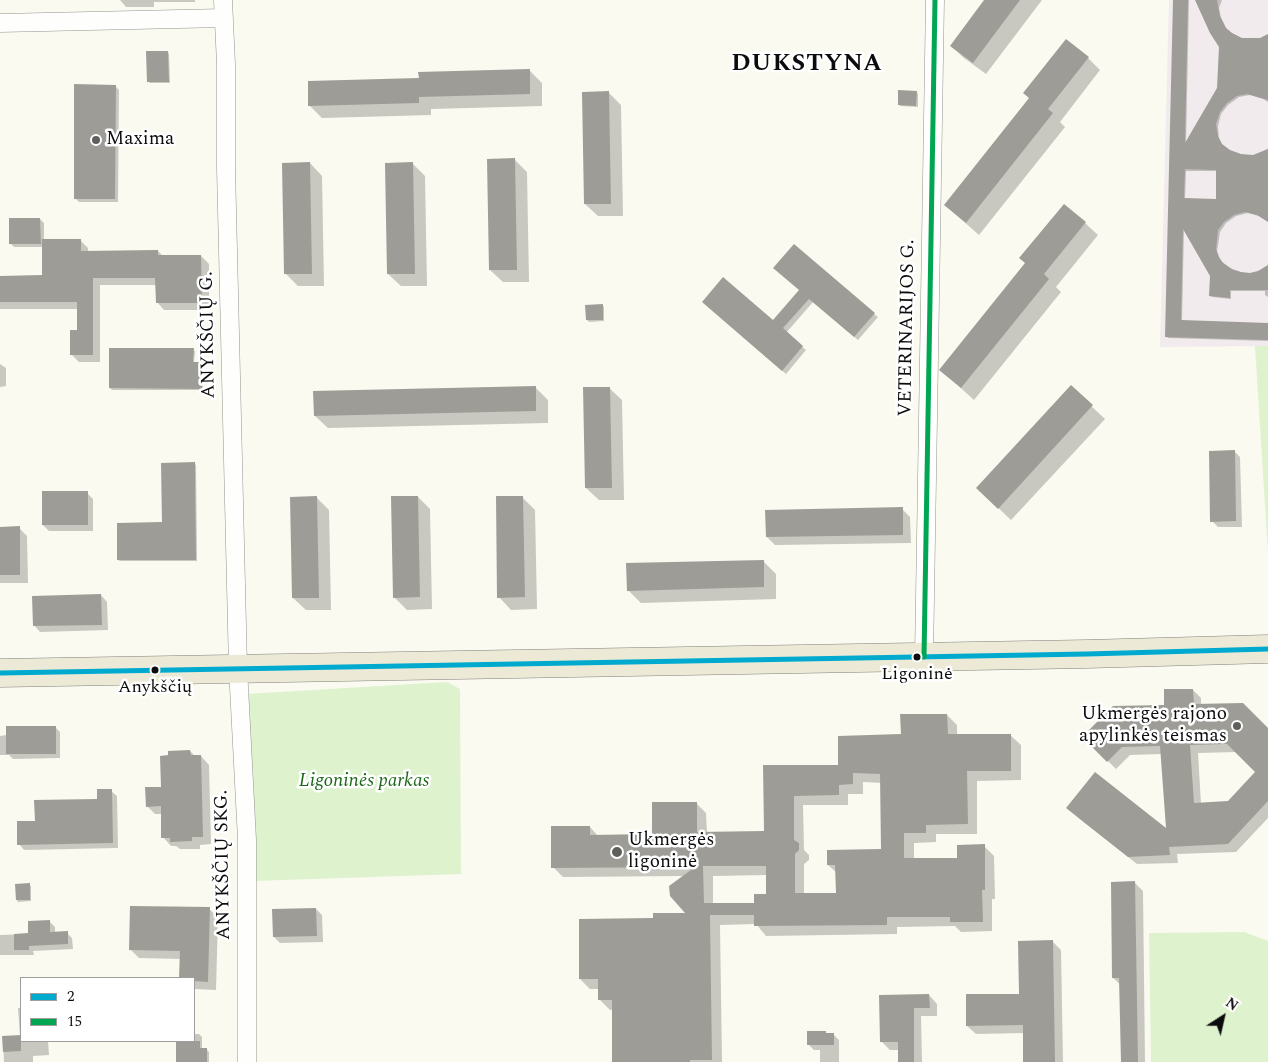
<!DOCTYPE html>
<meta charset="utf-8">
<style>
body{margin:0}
#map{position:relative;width:1268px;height:1062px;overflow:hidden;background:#fafaf0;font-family:Spectral,serif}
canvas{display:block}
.legend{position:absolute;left:20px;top:977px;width:175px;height:65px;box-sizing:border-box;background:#fff;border:1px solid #9e9e9e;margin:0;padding:6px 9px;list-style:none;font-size:15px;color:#0c0c0c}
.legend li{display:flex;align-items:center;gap:10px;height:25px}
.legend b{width:25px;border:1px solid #9e9e9e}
.north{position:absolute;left:1198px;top:992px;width:50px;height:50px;-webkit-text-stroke:4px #fff;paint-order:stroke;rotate:35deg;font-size:14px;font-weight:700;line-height:20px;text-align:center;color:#0c0c0c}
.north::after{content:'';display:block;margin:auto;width:18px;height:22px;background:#0c0c0c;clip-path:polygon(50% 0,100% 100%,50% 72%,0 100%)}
</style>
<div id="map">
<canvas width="1268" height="1062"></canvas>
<ul class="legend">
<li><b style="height:6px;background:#00a9ce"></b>2</li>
<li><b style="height:6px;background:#00a651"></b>15</li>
</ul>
<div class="north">N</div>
</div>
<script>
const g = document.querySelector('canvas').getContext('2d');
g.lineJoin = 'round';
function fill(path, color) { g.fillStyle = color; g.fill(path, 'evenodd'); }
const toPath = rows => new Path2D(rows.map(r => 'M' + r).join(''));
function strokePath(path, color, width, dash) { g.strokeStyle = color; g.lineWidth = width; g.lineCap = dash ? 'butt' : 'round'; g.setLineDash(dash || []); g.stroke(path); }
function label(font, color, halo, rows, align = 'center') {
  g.font = font + ' Spectral,serif'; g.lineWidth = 5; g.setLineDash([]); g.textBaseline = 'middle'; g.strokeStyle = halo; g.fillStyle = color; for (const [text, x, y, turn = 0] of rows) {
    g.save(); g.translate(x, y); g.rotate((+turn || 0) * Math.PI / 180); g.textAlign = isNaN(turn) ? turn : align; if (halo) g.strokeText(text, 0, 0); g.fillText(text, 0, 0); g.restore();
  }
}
const industrial = toPath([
 [1169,0,1268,0,1268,346,1160,347]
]);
const green = toPath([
 [1255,346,1268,346,1268,553],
 [447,682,460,689,461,874,253,881,246,694],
 [1244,932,1268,941,1268,1062,1151,1062,1149,933]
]);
const shadow = toPath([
 [120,0,195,0,195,2,154,2,154,7,126,7],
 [986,0,1042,0,986,74,964,58,951,46],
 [1175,0,1189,0,1186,144,1219,89,1220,47,1199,0,1222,0,1219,8,1221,18,1227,30,1242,39,1261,40,1268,35,1268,102,1263,99,1250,95,1239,97,1228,105,1221,114,1218,126,1219,139,1223,146,1229,151,1241,155,1253,156,1268,149,1268,221,1259,216,1248,213,1236,216,1226,223,1220,232,1217,252,1220,260,1232,270,1250,275,1266,268,1268,264,1268,297,1265,295,1265,291,1231,291,1231,299,1212,297,1210,295,1211,276,1184,228,1182,322,1268,324,1268,341,1168,338,1167,337],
 [1186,171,1217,171,1217,200,1185,200],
 [168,52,169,54,170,83,150,83,148,81],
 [1088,58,1100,70,1060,122,1065,127,979,235,945,205],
 [529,70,542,83,542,106,431,109,431,115,322,118,309,105,420,79],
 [115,86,119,90,118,202,79,202,75,198],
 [609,93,621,105,623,216,598,216,585,204],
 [917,93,918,94,918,107,900,106,899,104],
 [514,159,527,172,529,282,503,282,490,270],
 [310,163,322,176,324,286,298,286,286,274],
 [412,163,425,176,427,286,401,286,388,274],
 [40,219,44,223,44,241,81,241,88,248,88,253,158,251,164,257,201,256,209,264,209,310,164,310,157,302,157,285,100,285,100,362,79,362,72,355,78,332,78,309,0,309,0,277,43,277,43,247,14,247,10,243],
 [1085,223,1098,235,1056,287,1061,292,974,400,941,370,1026,264],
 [800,290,874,314,878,317,858,340,813,302,786,333,806,350,786,374,707,306,773,321],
 [602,305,604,307,604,321,589,322,587,320],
 [193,350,195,351,194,363,202,363,203,365,203,390,112,390,110,388],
 [0,364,6,368,6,386,0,387],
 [535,387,548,400,548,423,328,428,315,416],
 [1071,387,1105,419,1011,520,990,500],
 [609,388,622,400,624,500,599,500,586,488],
 [1234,451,1240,457,1242,527,1218,527,1212,521],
 [194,463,196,465,197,561,120,561,118,560,163,524],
 [87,493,93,499,93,531,49,531,43,525],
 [418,497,430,509,432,609,407,610,394,597],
 [522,497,535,510,537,609,511,610,499,597],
 [317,498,329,510,331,610,306,610,293,598],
 [902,509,910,517,911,543,775,545,767,537],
 [0,528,19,528,27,536,28,583,0,583],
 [763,561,776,574,776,599,641,603,628,590],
 [101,595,107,602,108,630,40,632,34,625],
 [1193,690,1201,698,1201,705,1268,730,1268,818,1236,852,1177,854,1178,863,1137,864,1076,816,1167,830,1162,754,1130,755,1116,769,1084,737,1166,706],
 [1237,752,1257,772,1228,802,1201,804,1198,753],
 [947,715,957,725,957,735,1010,735,1021,745,1021,780,977,781,977,834,936,834,936,842,914,843,914,860,958,859,984,846,994,856,995,899,992,899,992,931,961,932,955,926,897,927,897,934,766,936,756,924,720,925,722,1062,615,1062,613,1010,610,1010,600,1000,599,989,590,989,580,979,654,920,687,914,684,876,563,877,553,867,590,827,598,836,654,835,696,803,706,813,707,833,765,832,764,767,840,766],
 [863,782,882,783,882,851,828,865,837,873,837,894,804,894,804,864,809,860,809,855,804,850,803,805,848,805,848,794,863,794],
 [767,875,768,895,755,904,713,904,713,876],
 [55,727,60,732,60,758,13,759,9,755,0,755,0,736],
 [190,751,195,756,201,756,209,765,211,844,200,845,200,849,180,849,176,846,171,846,163,837,162,814,155,814,147,806],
 [111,791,117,796,118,848,24,850,19,844,99,800],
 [1134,882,1143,891,1145,1062,1122,1062,1121,985,1113,978],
 [29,885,31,886,31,901,18,902,17,900],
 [209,909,218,917,216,990,194,989,194,978,180,978,181,959,139,958,130,949],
 [316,909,322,915,323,942,280,943,274,937],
 [49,921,55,927,55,933,67,933,72,938,73,949,33,951,34,955,0,955,0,935,30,934],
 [1052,941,1061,950,1063,1062,1025,1062,1024,1033,976,1034,967,1026,1020,995],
 [929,995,937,1004,937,1016,921,1016,922,1062,899,1062,899,1050,890,1050,881,1041,880,996],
 [18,1008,21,1008,21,1041,48,1041,49,1055,33,1056,33,1062,4,1062,3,1037,20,1036],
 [194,1034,199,1034,202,1037,202,1050,207,1050,209,1052,209,1062,177,1062,177,1041,194,1041],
 [827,1034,833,1034,839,1040,839,1062,820,1062,820,1050,814,1050,808,1044]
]);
const building = toPath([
 [984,0,1020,0,973,63,950,46],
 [1173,0,1188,0,1185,143,1217,88,1219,47,1210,33,1195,0,1217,0,1220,16,1226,28,1232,33,1242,38,1260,38,1268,34,1268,100,1247,94,1237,96,1227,103,1220,112,1216,124,1218,136,1222,144,1230,150,1241,154,1253,155,1268,149,1268,222,1257,215,1245,212,1234,215,1224,222,1218,230,1216,249,1219,257,1223,263,1232,269,1241,272,1250,273,1258,271,1268,265,1268,290,1230,290,1230,298,1209,296,1210,276,1183,229,1181,320,1268,323,1268,340,1165,337],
 [1185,169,1216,170,1216,199,1184,198],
 [1066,39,1089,57,1048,109,1053,113,966,223,944,205,1029,98,1023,93],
 [146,51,168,51,169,82,147,82],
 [530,69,530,94,419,97,419,103,308,106,308,81,419,78,418,72],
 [74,84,116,85,115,199,74,199],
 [898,90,917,91,916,106,898,105],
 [609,91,611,204,584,204,582,92],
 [515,158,517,270,489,270,487,159],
 [310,162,312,274,284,274,282,163],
 [413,162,415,274,387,274,385,163],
 [1064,204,1086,222,1044,274,1049,279,961,388,939,370,1025,263,1019,258],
 [9,218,40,218,41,244,9,244],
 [42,239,81,239,81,251,158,250,158,255,201,255,202,303,156,303,155,278,93,278,93,355,70,355,70,330,77,330,77,302,0,302,0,276,42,275],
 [794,244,875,313,854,337,809,299,783,328,803,346,782,371,702,302,723,277,773,320,799,290,773,268],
 [603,304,603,320,586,320,585,305],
 [109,348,194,348,193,362,202,362,202,389,109,388],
 [1071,385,1093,405,998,509,976,488],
 [536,386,536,411,314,416,313,391],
 [583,387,610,387,612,488,585,488],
 [1235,450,1236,521,1210,522,1209,451],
 [195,462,196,560,117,560,117,523,162,522,161,463],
 [42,491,88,491,88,525,42,525],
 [317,496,319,598,292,598,290,497],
 [391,496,418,496,420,597,393,598],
 [496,496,523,496,525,597,497,598],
 [903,507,903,535,766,537,765,510],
 [20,526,20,575,0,575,0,527],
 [764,560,764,587,627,591,626,563],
 [101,594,102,625,33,626,32,596],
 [1164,689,1193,689,1194,704,1243,703,1268,728,1268,801,1228,844,1169,847,1170,855,1128,857,1066,808,1095,772,1166,828,1160,746,1122,747,1107,762,1082,737,1113,706,1164,705],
 [1227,744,1255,772,1228,801,1194,803,1190,745],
 [900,714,947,714,948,734,1011,734,1011,771,967,771,968,824,926,825,926,833,904,833,904,858,957,858,957,845,985,844,985,890,982,890,983,922,950,922,950,917,887,917,887,925,754,926,754,915,710,915,712,1060,690,1060,690,1062,612,1062,612,1000,598,1000,598,979,579,979,579,919,653,918,653,913,685,913,670,896,669,886,695,867,551,868,551,826,590,826,590,835,652,834,652,802,697,802,697,832,764,831,763,765,838,765,838,736,901,734],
 [853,773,880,774,881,849,827,850,827,865,835,865,836,893,795,893,795,854,799,850,799,843,794,840,794,796,839,795,839,785,853,784],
 [703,866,766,866,766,894,754,894,754,903,704,903],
 [6,726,56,726,56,754,6,754],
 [190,750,191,755,201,755,203,837,192,837,192,841,170,842,170,838,161,838,161,806,146,807,145,787,161,787,160,756,168,755,168,751],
 [97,789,112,789,113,843,17,845,17,821,35,821,34,800,97,799],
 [1135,881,1138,1062,1121,1062,1119,978,1112,978,1111,882],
 [30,883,30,900,16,900,15,884],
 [130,906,210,907,208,982,194,981,194,978,179,978,180,951,129,950],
 [316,908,317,936,273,937,272,909],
 [50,920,50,932,68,931,68,944,29,946,29,950,14,950,14,934,28,933,28,921],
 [1053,940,1055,1062,1023,1062,1023,1025,966,1026,966,994,1019,994,1018,941],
 [929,994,930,1008,914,1008,914,1062,898,1062,898,1042,880,1042,879,995],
 [807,1031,826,1031,826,1033,834,1033,834,1045,807,1045],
 [21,1035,21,1051,3,1052,2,1036],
 [176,1041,200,1041,200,1048,207,1048,207,1062,176,1062]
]);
const street = toPath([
 [223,0,226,64,226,168,238,668,247,840,247,1062],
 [0,23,224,18],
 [924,657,935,0]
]);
const primary = toPath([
 [0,673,1087,654,1268,649]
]);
const bus1 = toPath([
 [0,673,1087,654,1268,649]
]);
const bus2 = toPath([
 [924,657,935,0]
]);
const markers = [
 [96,140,5,"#5f5f5c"],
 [917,657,4.5,"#0c0c0c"],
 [155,670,4.5,"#0c0c0c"],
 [1237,726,5,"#5f5f5c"],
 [617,852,6,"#5f5f5c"]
];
const busNames = [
 ["Ligoninė",917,675],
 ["Anykščių",155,688]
];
const poiNames = [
 ["Maxima",106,140],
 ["Ukmergės rajono",1227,715,"right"],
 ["apylinkės teismas",1227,737,"right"],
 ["Ukmergės",628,841],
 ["ligoninė",628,863]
];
const streetNames = [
 ["VETERINARIJOS G.",908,328,-89],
 ["ANYKŠČIŲ G.",209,335,-91],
 ["ANYKŠČIŲ SKG.",224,865,-91]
];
const parkNames = [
 ["Ligoninės parkas",364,782]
];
const districtNames = [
 ["DUKSTYNA",807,65]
];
fill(industrial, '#f2ebed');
fill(green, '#def2ce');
fill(shadow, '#0003');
fill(building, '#9d9c96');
strokePath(street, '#93938f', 19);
strokePath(primary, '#80807c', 29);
strokePath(street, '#fefefd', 18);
strokePath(primary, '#ecead6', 28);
strokePath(bus1, '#00a9ce', 5);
strokePath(bus2, '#00a651', 5);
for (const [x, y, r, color] of markers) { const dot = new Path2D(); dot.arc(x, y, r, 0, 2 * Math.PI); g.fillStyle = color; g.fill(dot); strokePath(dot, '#fff', 2); }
label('18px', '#0c0c0c', '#fff', busNames);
label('19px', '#0c0c0c', '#fff', poiNames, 'left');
label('19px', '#0c0c0c', '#fff', streetNames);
label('italic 19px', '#1c6818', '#fff', parkNames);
g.letterSpacing = '1px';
label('bold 24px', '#0c0c0c', '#fff', districtNames);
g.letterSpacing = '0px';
</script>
